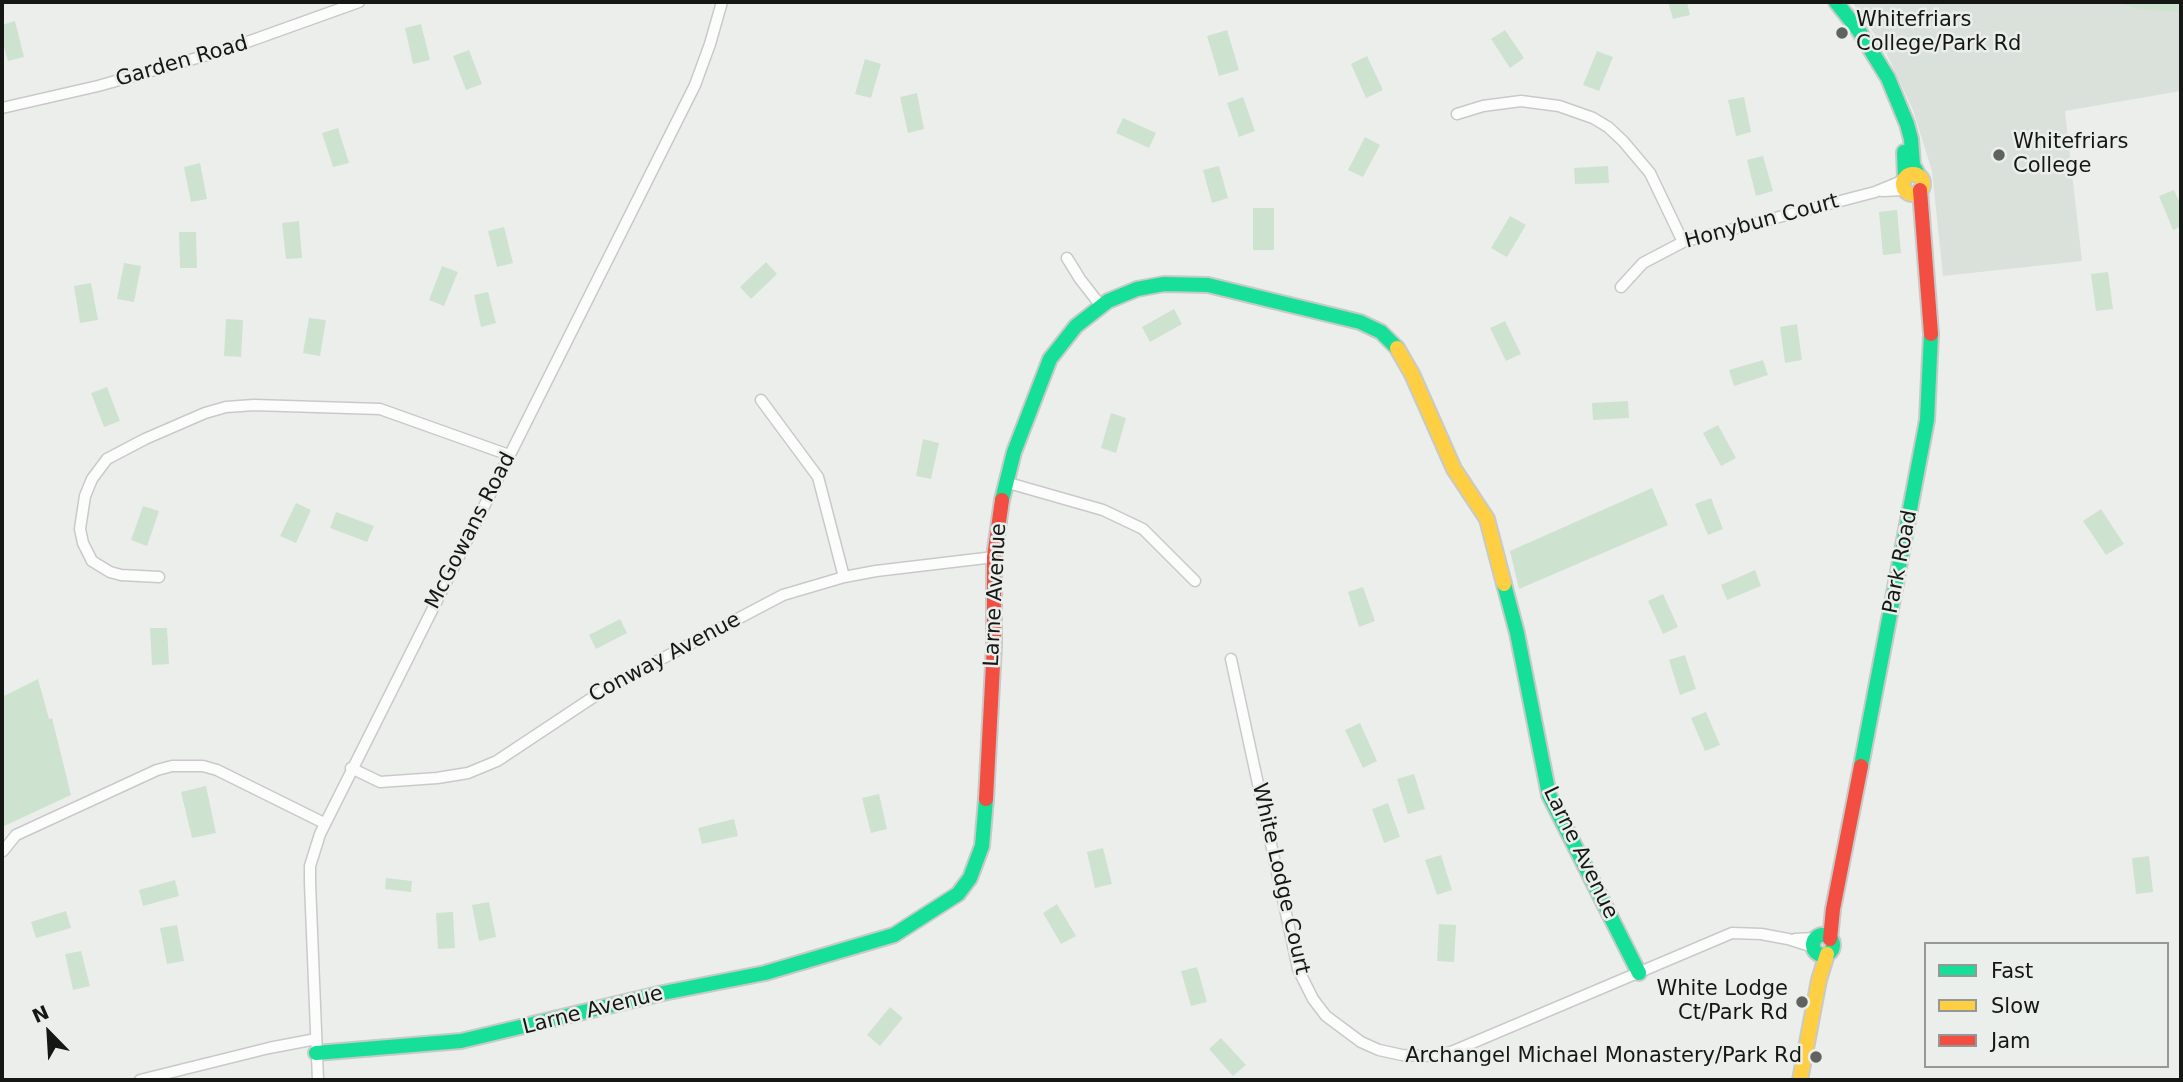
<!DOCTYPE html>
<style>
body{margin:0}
#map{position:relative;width:2183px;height:1082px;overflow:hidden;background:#eceeec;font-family:"DejaVu Sans",sans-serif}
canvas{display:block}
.frame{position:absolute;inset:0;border:4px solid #151715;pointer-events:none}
.legend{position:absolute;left:1924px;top:942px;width:245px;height:126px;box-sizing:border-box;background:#ebefeb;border:2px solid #959995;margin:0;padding:9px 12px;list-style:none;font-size:21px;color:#151715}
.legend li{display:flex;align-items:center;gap:14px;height:35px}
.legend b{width:35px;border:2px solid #959995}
.north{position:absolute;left:14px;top:998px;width:70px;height:70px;-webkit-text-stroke:5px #ebefeb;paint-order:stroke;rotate:336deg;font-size:19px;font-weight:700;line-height:28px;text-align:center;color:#151715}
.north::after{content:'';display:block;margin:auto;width:24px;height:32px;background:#151715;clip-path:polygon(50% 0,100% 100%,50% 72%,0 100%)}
</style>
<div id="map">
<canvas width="2183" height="1082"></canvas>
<div class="frame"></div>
<ul class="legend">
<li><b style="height:9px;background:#16e098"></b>Fast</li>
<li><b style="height:9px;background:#ffcf43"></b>Slow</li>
<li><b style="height:9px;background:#f24e42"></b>Jam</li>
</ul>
<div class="north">N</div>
</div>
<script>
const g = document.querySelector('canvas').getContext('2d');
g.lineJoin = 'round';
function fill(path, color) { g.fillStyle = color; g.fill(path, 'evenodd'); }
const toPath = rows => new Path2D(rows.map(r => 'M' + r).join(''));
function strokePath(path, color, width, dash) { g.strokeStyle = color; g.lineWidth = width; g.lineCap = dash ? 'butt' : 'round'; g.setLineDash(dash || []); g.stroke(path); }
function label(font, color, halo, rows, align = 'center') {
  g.font = font + ' "DejaVu Sans",sans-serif'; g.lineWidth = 5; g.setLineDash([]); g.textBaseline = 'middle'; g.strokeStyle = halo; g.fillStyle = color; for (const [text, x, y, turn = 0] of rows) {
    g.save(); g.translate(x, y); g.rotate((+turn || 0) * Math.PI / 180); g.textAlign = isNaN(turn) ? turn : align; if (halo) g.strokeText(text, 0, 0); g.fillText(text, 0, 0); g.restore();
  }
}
const built = toPath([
 [1852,2,2181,2,2181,91,2065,111,2082,261,1943,276,1932,171,1913,110,1883,46]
]);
const green = toPath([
 [1668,2,1687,2,1690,15,1673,19],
 [2114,2,2181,2,2181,12,2138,9],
 [15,21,24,57,8,61,2,39,2,25],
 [421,24,430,60,413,64,405,28],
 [1227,30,1239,70,1219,76,1207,36],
 [1505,30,1524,58,1510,68,1491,39],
 [469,50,482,84,466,90,453,56],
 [1597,51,1613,57,1599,91,1583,85],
 [1367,56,1383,90,1366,98,1351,64],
 [865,59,881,64,871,98,855,94],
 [917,93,924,129,908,133,900,97],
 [1243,97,1255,131,1239,137,1227,103],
 [1744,97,1751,132,1736,136,1728,100],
 [1123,118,1156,133,1149,148,1116,133],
 [338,128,349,163,333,167,322,133],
 [1365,137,1380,145,1363,177,1348,170],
 [1763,156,1773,191,1756,196,1747,160],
 [200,163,207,199,191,202,184,167],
 [1219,166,1228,198,1212,203,1203,170],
 [1608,166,1609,183,1575,184,1574,168],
 [2174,190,2181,206,2181,226,2173,230,2159,196],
 [1253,208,1274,208,1274,250,1253,250],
 [1897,210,1901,253,1883,255,1879,212],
 [1510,216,1526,225,1507,257,1491,248],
 [299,221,302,258,286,259,282,223],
 [504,227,513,263,497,267,488,231],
 [179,232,196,232,197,268,180,268],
 [766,262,777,274,751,299,740,287],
 [124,263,141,266,134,302,117,299],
 [442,266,458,272,444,306,429,300],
 [2108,272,2113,309,2096,311,2091,274],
 [91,283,98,320,80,323,74,286],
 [488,292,496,323,481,327,474,295],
 [1174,309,1182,324,1150,342,1142,327],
 [309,318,326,320,320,356,303,353],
 [226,319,243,320,241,357,224,356],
 [1505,321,1521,354,1506,361,1490,328],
 [1797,324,1802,360,1785,363,1780,327],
 [1763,360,1768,375,1734,386,1729,370],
 [107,387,120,421,104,427,91,393],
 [1628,401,1629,418,1593,420,1592,403],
 [1111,413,1126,418,1116,453,1101,448],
 [1718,425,1736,458,1721,466,1703,433],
 [923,439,939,443,931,479,916,476],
 [1652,488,1668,525,1519,589,1510,551],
 [1711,498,1723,529,1708,535,1695,504],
 [296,503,311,510,296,543,280,536],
 [143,506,159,511,147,546,131,540],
 [2101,509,2124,544,2106,555,2083,521],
 [336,512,374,526,367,542,330,528],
 [1755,570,1761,586,1727,600,1721,585],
 [1363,587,1375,621,1359,627,1348,592],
 [1663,594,1678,627,1663,634,1648,601],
 [620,619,627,633,596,649,589,635],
 [150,628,167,628,169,664,152,665],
 [1685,655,1696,689,1680,695,1669,660],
 [38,679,49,719,52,718,71,795,2,827,2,697],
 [1706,712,1720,745,1705,751,1691,718],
 [1360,723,1377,761,1363,768,1345,730],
 [1414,774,1425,809,1408,814,1397,779],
 [206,786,216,833,192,838,181,792],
 [879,794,887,829,871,833,862,798],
 [1388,803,1400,837,1384,843,1372,809],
 [734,819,738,836,702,844,698,828],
 [1103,848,1112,884,1095,888,1087,852],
 [1441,855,1452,890,1437,895,1425,860],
 [2149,856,2153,892,2136,894,2132,858],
 [386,878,412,881,411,892,385,889],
 [175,880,179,896,143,906,139,890],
 [489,902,496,937,479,941,472,905],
 [1057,904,1076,936,1061,944,1043,913],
 [66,911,71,928,36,938,31,922],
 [453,912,455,948,438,949,436,913],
 [1439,924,1456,925,1454,962,1437,961],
 [177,925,184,961,167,964,160,928],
 [81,951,90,986,73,990,65,954],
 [1197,967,1207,1002,1191,1006,1181,971],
 [890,1007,903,1018,880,1046,867,1035],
 [1221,1038,1246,1065,1233,1076,1209,1049]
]);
const street = toPath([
 [2,108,98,86,225,50,359,2],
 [1457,114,1483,106,1521,101,1559,106,1593,118,1608,127,1623,141,1650,173,1683,242],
 [1882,191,1905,190],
 [1067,258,1080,279,1101,306],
 [1621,287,1643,263,1683,242,1875,192,1904,180],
 [761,400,818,477,844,577],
 [1005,482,1103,510,1143,529,1195,581],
 [159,577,121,575,110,572,92,561,83,543,80,529,85,496,92,479,107,459,145,439,205,413,226,407,254,405,380,409,509,455],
 [1231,659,1298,969,1313,999,1326,1016,1361,1042,1379,1050,1402,1055,1432,1056,1451,1052,1732,933,1761,934,1788,939,1813,947],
 [351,768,380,782,437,778,468,773,497,761,610,686,783,595,844,577,876,571,994,557],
 [3,851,16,835,157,770,172,766,203,766,217,770,324,823],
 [1795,939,1815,938],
 [140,1080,269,1048,316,1039],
 [318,1080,310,883,310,866,320,834,695,85,710,44,722,2]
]);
const fast = toPath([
 [1836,2,1859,31,1888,78,1907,124,1911,139,1913,165,1919,176],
 [1904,152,1905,178],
 [1002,500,1014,452,1050,359,1076,326,1108,301,1137,289,1164,284,1208,285,1360,322,1381,332,1397,348],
 [1504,584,1517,633,1549,795,1639,973],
 [1861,766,1927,420,1931,334],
 '1813 945a10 10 0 1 1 20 0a10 10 0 1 1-20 0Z',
 [316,1053,461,1041,663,993,765,973,894,935,958,894,970,878,982,846,986,799]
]);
const slow = toPath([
 '1903 184a10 10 0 1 1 20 0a10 10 0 1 1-20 0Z',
 [1397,348,1412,374,1454,469,1487,519,1504,584],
 [1800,1080,1819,980,1827,954]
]);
const jam = toPath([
 [1920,190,1931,334],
 [986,799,994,645,994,557,1002,500],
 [1830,939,1833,909,1861,766]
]);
const markers = [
 [1842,33,7,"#606260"],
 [1999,155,7,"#606260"],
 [1802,1002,7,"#606260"],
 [1816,1057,7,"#606260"]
];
const poiNames = [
 ["Whitefriars",1856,21],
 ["College/Park Rd",1856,45],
 ["Whitefriars",2013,143],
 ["College",2013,167],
 ["White Lodge",1788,990,"right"],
 ["Ct/Park Rd",1788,1014,"right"],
 ["Archangel Michael Monastery/Park Rd",1802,1057,"right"]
];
const streetNames = [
 ["Garden Road",182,62,-16],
 ["Honybun Court",1762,222,-15],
 ["McGowans Road",471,531,-63],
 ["Park Road",1901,562,-79],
 ["Larne Avenue",996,595,-87],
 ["Conway Avenue",665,658,-28],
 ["Larne Avenue",1580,853,64],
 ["White Lodge Court",1280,879,77],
 ["Larne Avenue",593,1011,-14]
];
fill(built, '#dae1db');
fill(green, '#cee2d0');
strokePath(street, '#c8cac8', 13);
strokePath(fast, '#c8cac8', 18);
strokePath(slow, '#c8cac8', 18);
strokePath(jam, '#c8cac8', 18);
strokePath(street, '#fcfcfc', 10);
strokePath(fast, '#16e098', 14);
strokePath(slow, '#ffcf43', 14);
strokePath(jam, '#f24e42', 14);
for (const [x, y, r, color] of markers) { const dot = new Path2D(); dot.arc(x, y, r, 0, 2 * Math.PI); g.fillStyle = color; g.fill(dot); strokePath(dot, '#ebefeb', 2.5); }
label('21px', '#151715', '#ebefeb', poiNames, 'left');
label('21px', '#151715', '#ebefeb', streetNames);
</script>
